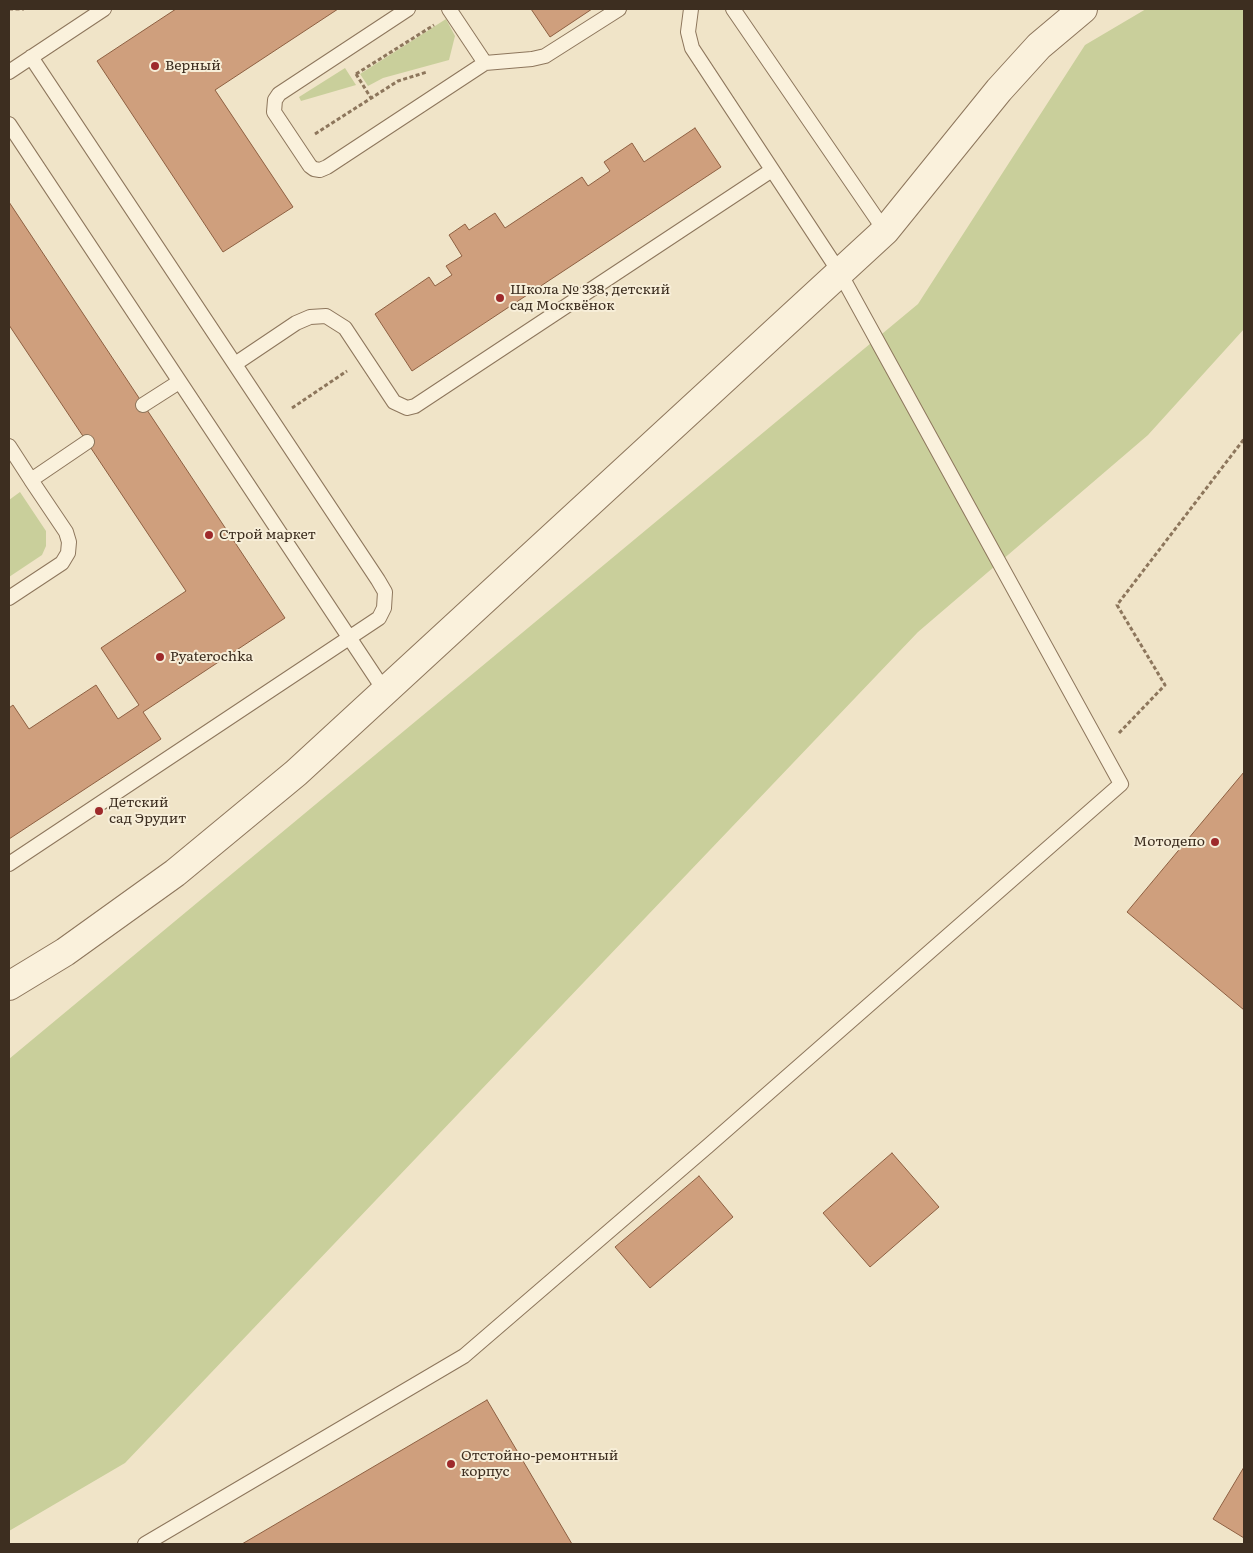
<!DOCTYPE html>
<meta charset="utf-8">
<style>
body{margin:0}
#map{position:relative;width:1253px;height:1553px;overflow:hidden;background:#f0e4c8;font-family:Literata,serif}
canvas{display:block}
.frame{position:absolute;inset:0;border:10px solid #3d2e20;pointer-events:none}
</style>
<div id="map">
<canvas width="1253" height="1553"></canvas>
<div class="frame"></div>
</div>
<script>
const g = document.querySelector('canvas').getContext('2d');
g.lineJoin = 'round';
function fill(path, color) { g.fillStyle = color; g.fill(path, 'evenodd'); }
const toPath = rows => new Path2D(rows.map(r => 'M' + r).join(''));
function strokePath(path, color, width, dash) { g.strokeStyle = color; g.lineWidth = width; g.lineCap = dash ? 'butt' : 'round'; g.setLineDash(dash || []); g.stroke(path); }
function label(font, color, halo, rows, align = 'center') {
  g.font = font + ' Literata,serif'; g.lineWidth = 4; g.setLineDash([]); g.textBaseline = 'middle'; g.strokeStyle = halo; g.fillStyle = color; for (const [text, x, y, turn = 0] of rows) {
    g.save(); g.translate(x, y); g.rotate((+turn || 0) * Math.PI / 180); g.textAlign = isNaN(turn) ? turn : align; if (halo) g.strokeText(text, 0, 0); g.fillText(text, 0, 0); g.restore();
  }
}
const green = toPath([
 [1146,9,1244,9,1244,329,1148,435,918,632,125,1463,9,1531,9,1059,918,304,1085,45],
 [446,19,455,36,449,60,383,78,368,86,360,74],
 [345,68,356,85,301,101,299,97],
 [20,492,46,531,46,546,42,555,9,577,9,500]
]);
const building = toPath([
 [176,9,338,9,215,90,293,207,223,252,97,61,176,9],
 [531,9,592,9,550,37,531,9],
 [695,128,721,167,412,371,375,314,429,277,435,286,452,275,446,266,462,256,449,235,465,224,469,230,495,213,505,228,582,177,588,186,610,171,604,162,632,143,644,162,695,128],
 [9,202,285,618,143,712,161,739,9,839,9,708,13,705,29,729,96,685,118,719,139,705,101,648,186,591,9,325,9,202],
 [1244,772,1244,1010,1127,912,1244,772],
 [892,1153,939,1207,870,1267,823,1213,892,1153],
 [699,1176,733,1217,650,1288,615,1247,699,1176],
 [487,1400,572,1544,242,1544,487,1400],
 [1244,1467,1244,1538,1213,1519,1244,1467]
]);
const path = toPath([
 [9,9,24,9],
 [356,74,434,25],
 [356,74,371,98],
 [315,134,398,81,427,72],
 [292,408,347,371],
 [1119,733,1165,685,1117,605,1244,439]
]);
const service = toPath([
 [408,9,279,94,275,100,274,112,310,166,314,169,320,170,327,167,485,63,532,59,545,56,619,9],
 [449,9,485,63],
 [733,9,885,231],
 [9,72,104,9],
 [9,124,384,690],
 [235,364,296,323,310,317,326,316,345,328,394,402,407,408,415,406,772,170],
 [143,405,179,382],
 [9,446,31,480,87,442],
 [9,598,62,563,68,553,69,542,66,532,31,480],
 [9,864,379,618,384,608,385,592,378,580,31,57],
 [145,1544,464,1356,708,1146,1121,784,840,273,692,48,688,32,691,9]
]);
const minor = toPath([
 [9,986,65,952,175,873,296,773,885,231,999,90,1039,46,1083,9]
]);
const markers = [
 [155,66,5,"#9e2a2b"],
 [500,298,5,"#9e2a2b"],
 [209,535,5,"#9e2a2b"],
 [160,657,5,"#9e2a2b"],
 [99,811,5,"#9e2a2b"],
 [1215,842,5,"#9e2a2b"],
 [451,1464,5,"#9e2a2b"]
];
const poiNames = [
 ["Верный",165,66],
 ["Школа № 338, детский",510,290],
 ["сад Москвёнок",510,306],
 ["Строй маркет",219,535],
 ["Pyaterochka",170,657],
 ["Детский",109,803],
 ["сад Эрудит",109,819],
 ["Мотодепо",1205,842,"right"],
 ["Отстойно-ремонтный",461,1456],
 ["корпус",461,1472]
];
fill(green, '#c9cf9b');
fill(building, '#cf9f7d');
strokePath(building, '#8d5f41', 1);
strokePath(service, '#8d765c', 16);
strokePath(minor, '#8d765c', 30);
strokePath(path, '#8d765c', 3, [4, 2.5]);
strokePath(service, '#faf1dc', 14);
strokePath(minor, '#faf1dc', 28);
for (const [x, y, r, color] of markers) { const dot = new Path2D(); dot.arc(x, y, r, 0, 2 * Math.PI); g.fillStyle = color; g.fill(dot); strokePath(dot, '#f7eed8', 2); }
label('14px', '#3d2e20', '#f7eed8', poiNames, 'left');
</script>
